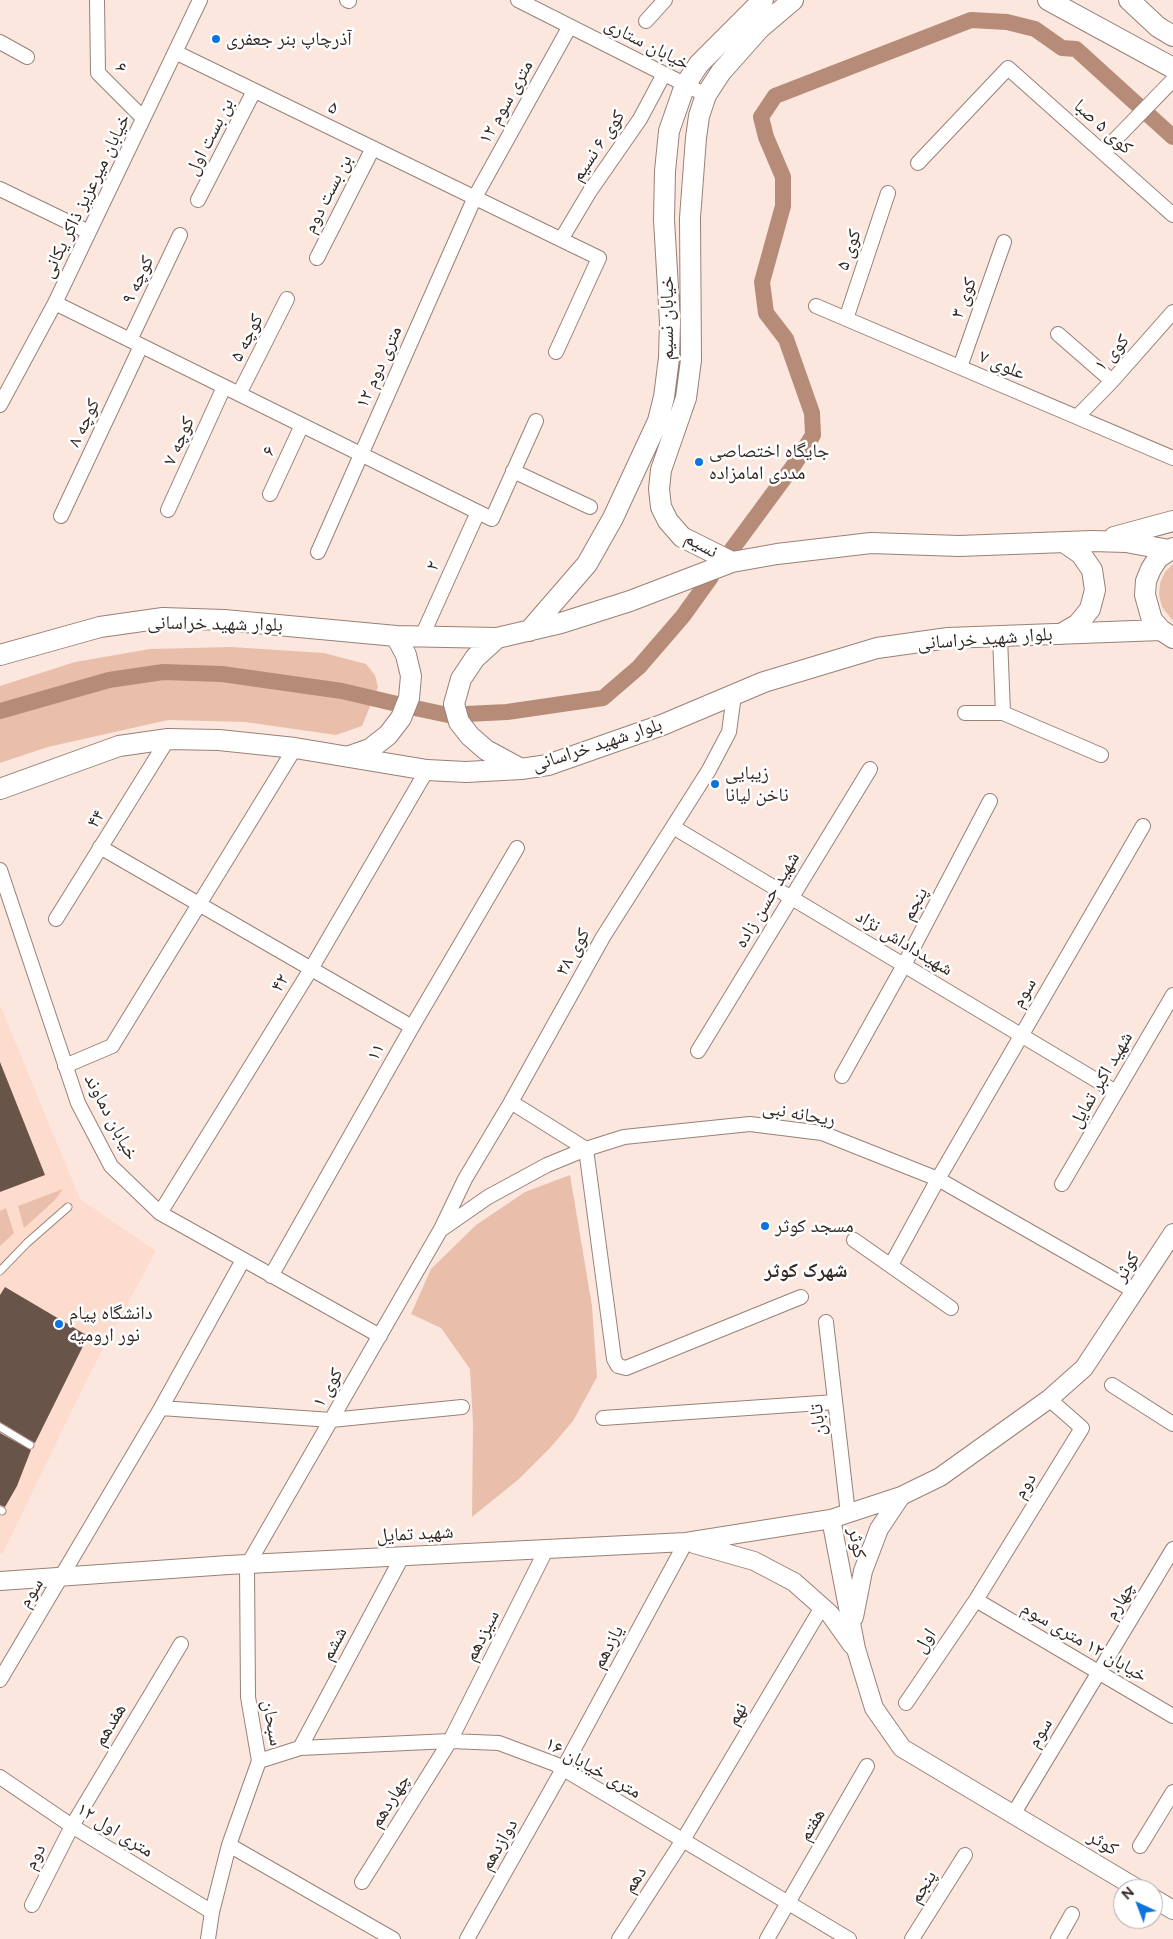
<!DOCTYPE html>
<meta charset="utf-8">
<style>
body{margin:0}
#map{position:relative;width:1173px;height:1939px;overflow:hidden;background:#fce7de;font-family:Figtree,sans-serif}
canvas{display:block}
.north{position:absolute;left:1113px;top:1879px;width:50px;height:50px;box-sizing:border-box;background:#fff;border:1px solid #ada9a7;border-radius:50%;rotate:317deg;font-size:14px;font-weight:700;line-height:20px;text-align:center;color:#322824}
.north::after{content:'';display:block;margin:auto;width:18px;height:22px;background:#0975dd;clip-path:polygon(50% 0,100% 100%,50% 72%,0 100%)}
</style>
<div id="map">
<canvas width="1173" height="1939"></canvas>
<div class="north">N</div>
</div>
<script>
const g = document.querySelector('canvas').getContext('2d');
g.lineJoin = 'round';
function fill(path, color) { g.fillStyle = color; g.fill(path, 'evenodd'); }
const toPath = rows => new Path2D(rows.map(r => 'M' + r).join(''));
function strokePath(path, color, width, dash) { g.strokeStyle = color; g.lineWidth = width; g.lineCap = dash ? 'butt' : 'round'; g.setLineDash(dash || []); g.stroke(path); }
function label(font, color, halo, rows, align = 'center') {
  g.font = font + ' Figtree,"Noto Naskh Arabic",sans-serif'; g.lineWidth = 5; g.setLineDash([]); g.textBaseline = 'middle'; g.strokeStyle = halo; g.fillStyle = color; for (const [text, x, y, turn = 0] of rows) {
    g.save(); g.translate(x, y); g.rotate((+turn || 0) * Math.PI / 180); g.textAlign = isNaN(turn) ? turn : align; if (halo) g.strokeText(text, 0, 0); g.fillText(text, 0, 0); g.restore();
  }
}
const built = toPath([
 [0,1005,80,1199,156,1251,90,1373,3,1553,0,1553]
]);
const green = toPath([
 [1173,564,1173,621,1162,607,1159,595,1160,583,1165,572],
 [231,647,324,653,366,664,375,675,378,687,362,726,336,735,245,722,168,720,48,747,0,763,0,686,75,662,150,649],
 [570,1175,592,1306,597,1377,573,1421,550,1448,519,1479,472,1517,473,1423,470,1369,441,1328,411,1314,431,1269,476,1225,525,1192],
 [63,1189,55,1200,24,1228,18,1206],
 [6,1208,14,1233,0,1246,0,1211]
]);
const canal = toPath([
 [727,556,794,465,813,435,812,413,786,339,766,313,762,282,783,206,783,177,766,137,761,117,775,96,971,20,1007,22,1035,29,1062,48,1076,49,1173,137],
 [415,708,448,715],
 [0,711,109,680,163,672,222,674,342,691,397,704],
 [466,714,507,712,603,698,639,667,683,616,711,577]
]);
const building = toPath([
 [0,1062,45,1175,0,1192],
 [5,1287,88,1336,35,1443,0,1422,0,1295],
 [0,1433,31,1450,17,1486,5,1507,0,1505]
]);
const service = toPath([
 [0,1271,27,1243,68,1207],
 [0,1427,30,1445],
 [0,1510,2,1511]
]);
const minor = toPath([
 [97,0,98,73,143,118],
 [347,0,349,1],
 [518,0,706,95],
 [646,21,665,0],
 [0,42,27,57],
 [175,52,599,258,556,352],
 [1103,152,1173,80],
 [918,163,1008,68,1173,215],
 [0,189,89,232],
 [198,200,254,91],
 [562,238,590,191,640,119,664,74],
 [317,258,373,148],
 [55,303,492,519,536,421],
 [816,306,1173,458],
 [846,319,888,193],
 [1058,334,1112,381],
 [130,340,180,235],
 [960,367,1004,242],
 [239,394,287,299],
 [0,405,55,303,200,0],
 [1077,417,1112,381,1173,312],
 [513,471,590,507],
 [270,494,302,425],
 [168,510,224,387],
 [61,516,141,346],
 [318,552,475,197,570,26],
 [422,636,478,512],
 [1000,637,1003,713],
 [965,713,1003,713,1101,755],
 [673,827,1116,1092],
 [100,847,412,1027],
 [0,870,78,1103,111,1166,160,1213,380,1336],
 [56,919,168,739],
 [698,1051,870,769],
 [65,1066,112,1046,295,748],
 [842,1076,904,965,990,801],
 [511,1102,586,1149,614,1359,618,1366,626,1368,801,1297],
 [1062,1184,1173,995],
 [160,1213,311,969,427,770],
 [442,1229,488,1197,547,1165,586,1149,624,1137,750,1124,822,1133,938,1179,1136,1292],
 [854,1240,951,1308],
 [891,1265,938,1179,1143,826],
 [271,1276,412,1027,517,848],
 [826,1322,848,1514],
 [1112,1385,1173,1424],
 [161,1408,331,1420,462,1407],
 [603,1418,835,1402],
 [976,1600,1173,1716],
 [0,1680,161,1408,243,1260],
 [906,1703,976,1600,1082,1428,1049,1399],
 [300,1748,402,1557],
 [259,1761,300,1748,450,1741,499,1743,555,1764,849,1939],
 [0,1777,72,1826,212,1912],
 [1014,1813,1173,1549],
 [229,1845,393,1939],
 [1140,1846,1173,1792],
 [362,1882,450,1741,547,1548],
 [32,1905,72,1826,181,1644],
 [208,1939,212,1912,229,1845,259,1761,248,1697,247,1566,441,1229,465,1179,511,1102,603,937,709,770,729,732,734,695],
 [467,1939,563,1769,686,1542],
 [619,1939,683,1840,822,1607],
 [767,1939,867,1766],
 [912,1939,965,1855],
 [1058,1939,1072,1914]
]);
const tertiary = toPath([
 [831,1519,856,1649,874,1708,902,1748,1138,1889],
 [694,1544,754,1561,794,1582,830,1614,852,1645],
 [0,1581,228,1565,686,1542,831,1519,901,1496,940,1477,1049,1399,1084,1368,1173,1233],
 [854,1617,863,1571,879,1529,901,1496],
 [1153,1898,1173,1910]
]);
const secondary = toPath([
 [1048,0,1173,68],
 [1129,0,1158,27,1173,36],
 [1114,537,1173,521],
 [1173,548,1158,558,1151,569,1146,581,1145,595,1152,620,1161,630,1173,638],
 [732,562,682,537,668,521,661,507,659,489,661,470,686,398,691,360,690,218,696,138,699,116,706,95,721,72,760,28,793,0],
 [529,631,587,564,613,518,658,421,664,397,669,358,670,322,664,220,665,171,669,131,685,85,699,64,763,0],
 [1061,634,1078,624,1090,609,1095,590,1092,570,1081,554,1065,543],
 [497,638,475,658,461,679,454,704,459,722,470,736,486,750,521,769],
 [0,655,100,627,163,618,224,620,396,636,497,638,561,623,630,601,732,562,777,554,871,543,959,546,1092,541,1126,542,1169,550],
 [350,756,370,749,388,735,401,718,409,698,411,676,406,655,396,636],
 [0,789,119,746,168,739,219,740,295,748,427,770,466,772,521,769,548,765,662,725,764,682,877,648,948,638,1161,630]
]);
const markers = [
 [216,39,5,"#0975dd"],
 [699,462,5,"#0975dd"],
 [715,784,5,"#0975dd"],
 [765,1226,5,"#0975dd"],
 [59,1324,5,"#0975dd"]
];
const poiNames = [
 ["آذرچاپ بنر جعفری",226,39],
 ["جایگاه اختصاصی",709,451],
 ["مددی امامزاده",709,473],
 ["زیبایی",725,773],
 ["ناخن لیانا",725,795],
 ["مسجد کوثر",775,1226],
 ["دانشگاه پیام",69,1313],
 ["نور ارومیه",69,1335]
];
const streetNames = [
 ["خیابان ستاری",647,44,27],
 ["۶",121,68,50],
 ["۱۲ متری سوم",506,102,-61],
 ["۵",333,108,26],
 ["کوی ۵ صبا",1103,127,42],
 ["بن بست اول",210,137,-63],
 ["کوی ۶ نسیم",598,146,-56],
 ["بن بست دوم",328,194,-63],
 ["خیابان میرعزیز ذاکر یکانی",86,196,-64],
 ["کوی ۵",849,250,-71],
 ["کوچه ۹",138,280,-65],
 ["کوی ۳",964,298,-70],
 ["خیابان نسیم",667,318,-90],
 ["کوچه ۵",247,338,-63],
 ["کوی ۱",1112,353,-48],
 ["علوی ۷",1002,365,23],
 ["۱۲ متری دوم",379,367,-66],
 ["کوچه ۸",84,423,-65],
 ["کوچه ۷",179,441,-66],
 ["۶",269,451,-65],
 ["نسیم",701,545,29],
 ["۲",433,566,-66],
 ["بلوار شهید خراسانی",215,624,1],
 ["بلوار شهید خراسانی",985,639,-4],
 ["بلوار شهید خراسانی",597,745,-18],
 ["۴۴",96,819,-58],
 ["شهید حسن زاده",767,900,-59],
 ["پنجم",915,904,-62],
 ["شهیدداداش نژاد",904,943,31],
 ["کوی ۳۸",573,952,-61],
 ["۴۲",280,983,-58],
 ["سوم",1024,993,-60],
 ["۱۱",376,1052,-61],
 ["شهید اکبر تمایل",1101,1080,-60],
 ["ریحانه نبی",799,1114,10],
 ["خیابان دماوند",111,1117,62],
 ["کوثر",1127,1267,-57],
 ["کوی ۱",328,1388,-60],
 ["تابان",818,1420,-96],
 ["دوم",1025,1486,-58],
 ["شهید تمایل",415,1534,-3],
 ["کوثر",857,1543,79],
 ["سوم",31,1593,-59],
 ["چهارم",1120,1601,-59],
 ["سیزدهم",482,1636,-63],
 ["اول",925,1641,-56],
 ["خیابان ۱۲ متری سوم",1084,1642,30],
 ["ششم",334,1644,-62],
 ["یازدهم",608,1647,-62],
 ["نهم",737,1714,-59],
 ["سبحان",272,1723,80],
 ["هفدهم",110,1725,-59],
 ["سوم",1040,1733,-59],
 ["۱۶ متری خیابان",593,1768,29],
 ["چهاردهم",390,1801,-58],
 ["هفتم",812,1825,-60],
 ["۱۲ متری اول",115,1830,32],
 ["کوثر",1103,1843,31],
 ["دوازدهم",499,1845,-60],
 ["دوم",35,1857,-63],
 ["دهم",635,1880,-57],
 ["پنجم",923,1887,-58]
];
const neighbourhoodNames = [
 ["شهرک کوثر",806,1271]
];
fill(built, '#fddccd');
fill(green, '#e9bfac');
strokePath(canal, '#b68c79', 16);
fill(building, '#69544a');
strokePath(service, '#988177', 9);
strokePath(minor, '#988177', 16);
strokePath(tertiary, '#988177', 20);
strokePath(secondary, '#988177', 22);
strokePath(service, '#fff', 7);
strokePath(minor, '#fff', 14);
strokePath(tertiary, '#fff', 18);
strokePath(secondary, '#fff', 20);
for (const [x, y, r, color] of markers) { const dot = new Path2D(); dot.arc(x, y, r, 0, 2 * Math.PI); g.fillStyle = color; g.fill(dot); strokePath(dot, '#fff', 2); }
label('19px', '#322824', '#fff', poiNames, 'left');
label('19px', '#322824', '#fff', streetNames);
label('bold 20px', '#322824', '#fff', neighbourhoodNames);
</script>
